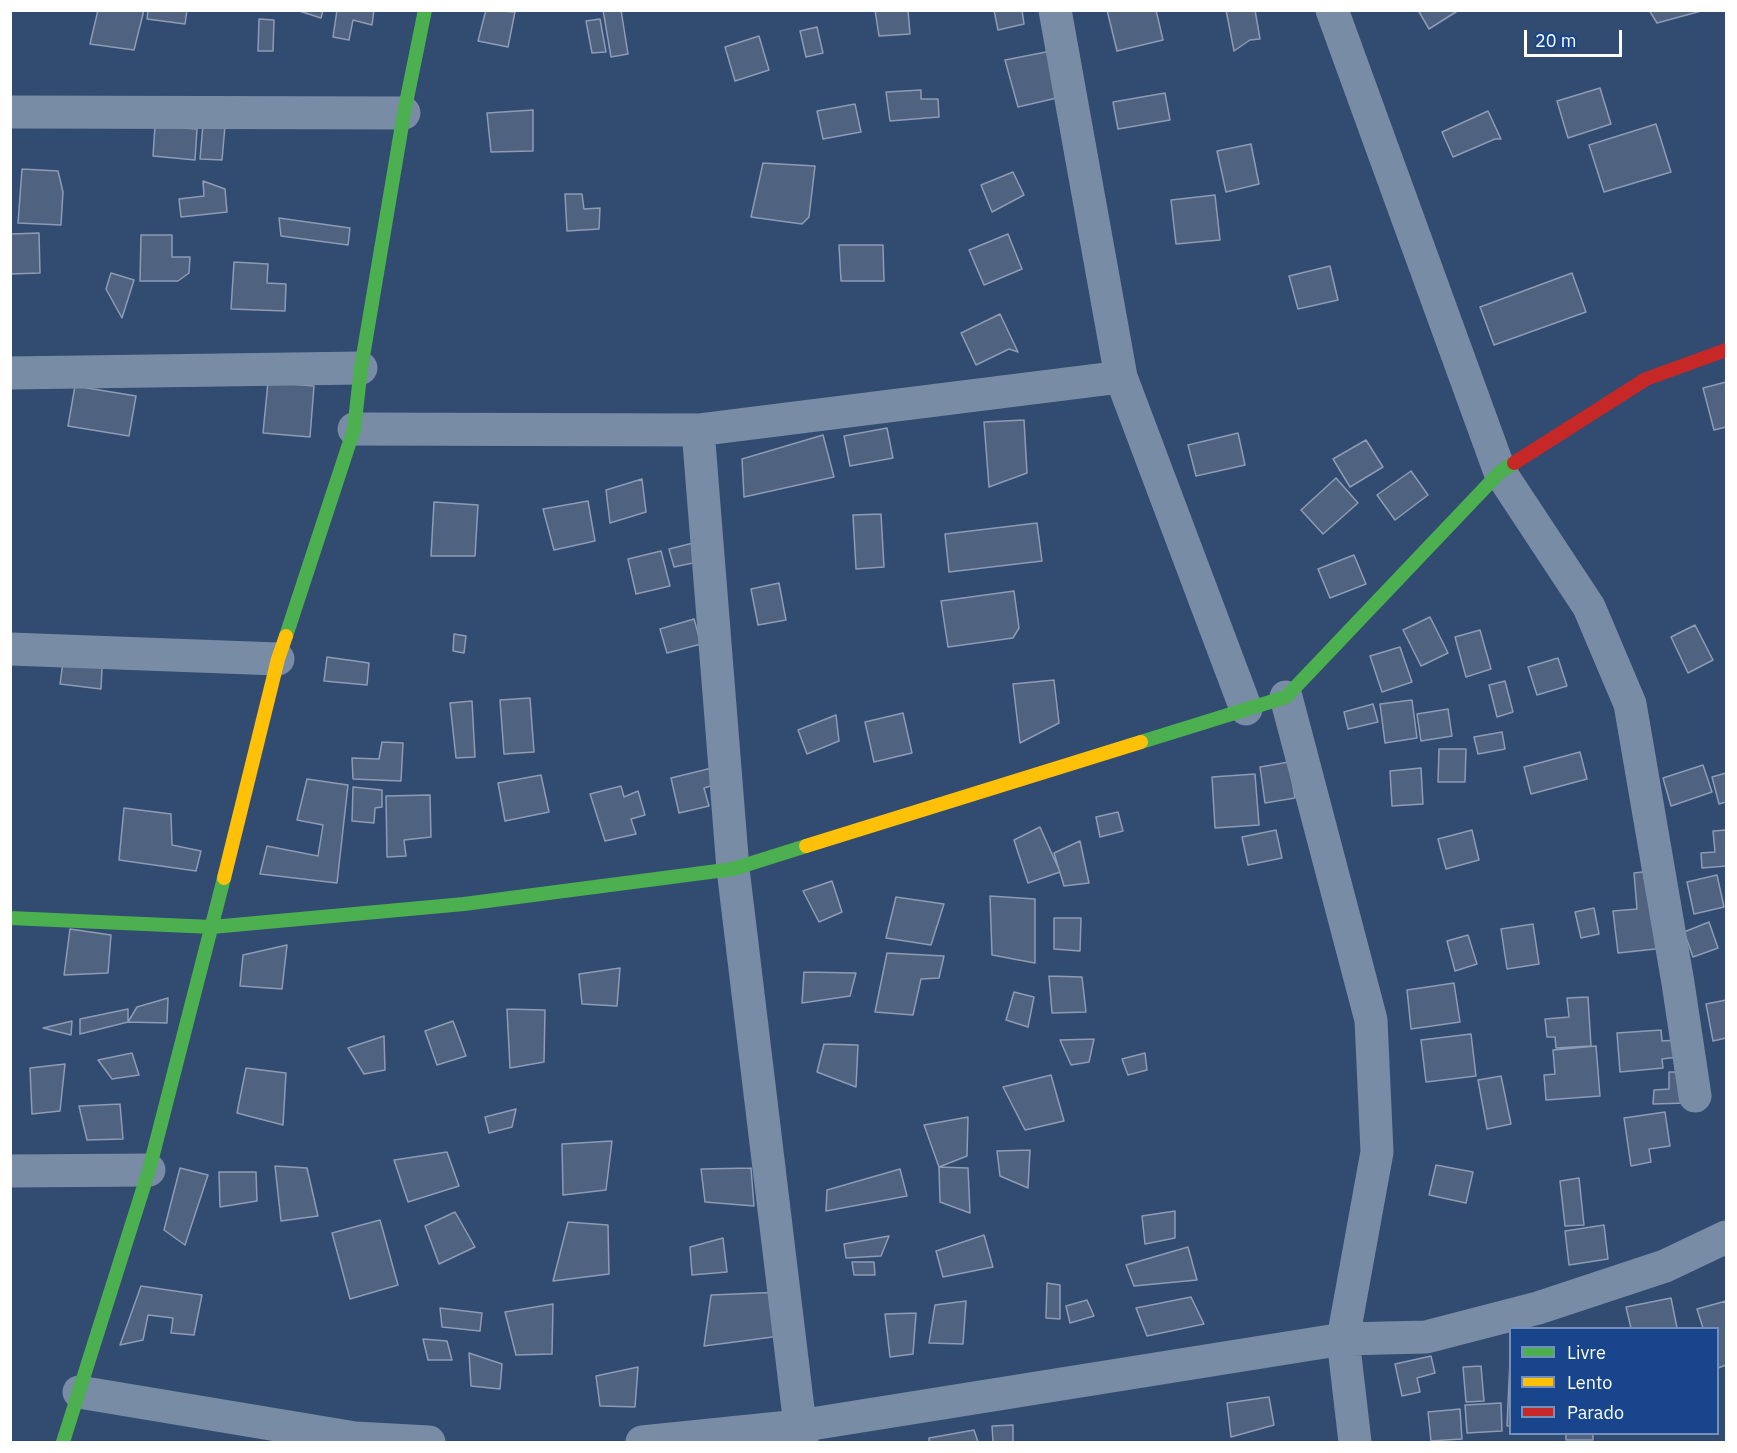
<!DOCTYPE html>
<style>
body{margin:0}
#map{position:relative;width:1737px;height:1453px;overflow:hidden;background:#324b71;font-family:"IBM Plex Sans",sans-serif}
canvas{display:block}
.frame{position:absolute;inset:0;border:12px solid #fff;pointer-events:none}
.legend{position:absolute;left:1509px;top:1327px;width:210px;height:108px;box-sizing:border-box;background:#18458b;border:2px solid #748fb9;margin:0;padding:8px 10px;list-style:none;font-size:18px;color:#fff}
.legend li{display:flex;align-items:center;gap:12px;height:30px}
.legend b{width:30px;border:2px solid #748fb9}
.scale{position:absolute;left:1524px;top:30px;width:98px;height:27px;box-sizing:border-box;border:3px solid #fff;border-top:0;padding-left:8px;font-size:18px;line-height:21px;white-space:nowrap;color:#fff;-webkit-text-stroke:4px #18458b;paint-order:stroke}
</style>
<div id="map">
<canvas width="1737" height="1453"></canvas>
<div class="frame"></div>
<ul class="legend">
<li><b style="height:8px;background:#4caf50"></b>Livre</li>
<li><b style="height:8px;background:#ffc107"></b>Lento</li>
<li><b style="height:8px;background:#c62828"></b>Parado</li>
</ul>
<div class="scale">20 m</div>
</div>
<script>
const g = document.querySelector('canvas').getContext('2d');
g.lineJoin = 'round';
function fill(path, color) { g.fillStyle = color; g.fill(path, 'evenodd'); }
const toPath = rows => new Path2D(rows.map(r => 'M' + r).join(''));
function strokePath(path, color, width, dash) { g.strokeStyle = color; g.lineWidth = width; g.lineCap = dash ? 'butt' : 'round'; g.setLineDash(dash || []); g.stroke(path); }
const building = toPath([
 [98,10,144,10,134,50,90,44,98,10],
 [148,10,187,10,185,24,147,19,148,10],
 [296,10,323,10,321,18,296,10],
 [337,10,374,10,372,25,353,20,349,40,333,37,337,10],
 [486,10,515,12,508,47,478,41,486,10],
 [603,10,621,10,628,54,611,57,603,10],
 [875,10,908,10,910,34,879,36,875,10],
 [994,10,1022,10,1024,24,998,30,994,10],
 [1107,10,1156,10,1163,40,1117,51,1107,10],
 [1226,10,1255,10,1260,39,1250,40,1234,51,1226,10],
 [1418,10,1459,10,1429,29,1418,10],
 [1649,10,1705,10,1657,23,1649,10],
 [259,19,274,20,273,51,258,51,259,19],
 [600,19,606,52,592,53,586,21,600,19],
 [817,27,823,53,806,57,800,31,817,27],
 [759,36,769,70,735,81,725,47,759,36],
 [1051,51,1061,97,1018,107,1005,60,1051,51],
 [1600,88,1611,124,1568,138,1557,101,1600,88],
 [921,90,921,99,938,99,939,117,890,121,886,92,921,90],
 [1165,93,1170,120,1118,129,1113,102,1165,93],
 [855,104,861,132,823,139,817,111,855,104],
 [533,110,533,151,491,152,487,113,533,110],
 [1488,111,1501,139,1495,139,1453,157,1442,132,1488,111],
 [203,124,225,126,222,160,200,159,203,124],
 [1656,124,1671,172,1604,192,1589,145,1656,124],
 [155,126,197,129,195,160,153,156,155,126],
 [1251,144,1259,184,1226,192,1217,151,1251,144],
 [763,163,815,166,809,217,802,224,751,217,763,163],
 [22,169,58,171,63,192,61,225,18,223,22,169],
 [1013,172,1024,195,992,212,981,185,1013,172],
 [203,181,225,189,227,212,181,217,179,199,204,196,203,181],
 [565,194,582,194,584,209,600,208,599,229,567,231,565,194],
 [1215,195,1220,240,1176,244,1171,200,1215,195],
 [279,218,350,228,348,245,281,236,279,218],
 [39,233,40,273,10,274,10,234,39,233],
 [1008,234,1022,269,984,285,969,250,1008,234],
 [141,235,172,235,172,257,190,257,189,273,178,281,140,281,141,235],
 [839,245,883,245,884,281,841,281,839,245],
 [234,262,268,264,267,283,286,284,285,311,231,309,234,262],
 [1330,266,1338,300,1298,309,1289,276,1330,266],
 [111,273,134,280,122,318,106,289,111,273],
 [1572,273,1586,312,1494,345,1480,307,1572,273],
 [1000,314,1018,352,1009,349,976,365,961,333,1000,314],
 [268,382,314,386,310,437,263,433,268,382],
 [1726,382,1726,427,1714,430,1703,388,1726,382],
 [75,386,136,396,129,436,68,426,75,386],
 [1024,420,1027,473,989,487,984,422,1024,420],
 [887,428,893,458,850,466,844,436,887,428],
 [1238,433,1245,465,1196,476,1188,445,1238,433],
 [823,435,834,477,744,497,742,459,823,435],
 [1366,440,1383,467,1350,487,1333,459,1366,440],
 [1411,471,1428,495,1395,520,1377,495,1411,471],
 [1336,478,1358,503,1323,534,1301,510,1336,478],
 [642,479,646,512,610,523,606,490,642,479],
 [588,501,595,541,554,550,543,509,588,501],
 [434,502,478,505,475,556,431,556,434,502],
 [881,514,884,567,856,569,853,515,881,514],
 [1037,523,1042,561,949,572,945,534,1037,523],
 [697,542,702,561,674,567,669,549,697,542],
 [661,551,670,586,636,594,628,559,661,551],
 [1354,555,1366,584,1330,598,1318,569,1354,555],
 [779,583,786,620,758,625,751,589,779,583],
 [1014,591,1019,628,1013,638,948,647,941,601,1014,591],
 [1430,617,1448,653,1421,666,1403,630,1430,617],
 [694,619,701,644,667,653,660,629,694,619],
 [1695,625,1713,660,1688,673,1671,637,1695,625],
 [1480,630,1491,669,1466,677,1455,637,1480,630],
 [454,634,466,636,464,653,453,651,454,634],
 [1400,647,1412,682,1382,692,1370,656,1400,647],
 [327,657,369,663,367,685,324,681,327,657],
 [1558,658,1567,686,1537,695,1528,667,1558,658],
 [63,662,102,668,101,689,60,684,63,662],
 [1054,680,1059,723,1020,743,1013,684,1054,680],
 [1505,681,1513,712,1497,717,1489,685,1505,681],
 [530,698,534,752,504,754,500,700,530,698],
 [1412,700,1417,738,1385,743,1380,704,1412,700],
 [472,701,475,757,456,758,450,703,472,701],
 [1373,704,1378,722,1348,729,1344,712,1373,704],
 [1448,709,1452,736,1421,741,1417,714,1448,709],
 [903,713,912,753,874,762,865,722,903,713],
 [836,715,839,741,807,754,798,730,836,715],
 [1502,732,1505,749,1478,754,1474,737,1502,732],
 [382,742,403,743,401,781,353,779,352,758,379,759,382,742],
 [1439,749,1466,749,1465,782,1438,782,1439,749],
 [1580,752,1587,779,1531,794,1524,767,1580,752],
 [1289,762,1295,798,1265,803,1260,767,1289,762],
 [1703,765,1712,792,1671,806,1663,778,1703,765],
 [716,767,720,783,704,788,709,806,679,813,671,778,716,767],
 [1421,768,1423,804,1392,806,1390,771,1421,768],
 [1726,773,1726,802,1719,804,1712,777,1726,773],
 [1255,774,1259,825,1215,828,1212,777,1255,774],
 [541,775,549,812,505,821,498,783,541,775],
 [307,779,348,785,337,883,260,874,267,846,318,856,323,825,297,820,307,779],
 [621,786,624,797,638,791,645,815,631,819,636,834,605,841,590,794,621,786],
 [353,787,382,790,382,807,375,808,374,823,352,821,353,787],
 [430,795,431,837,404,840,406,856,387,857,386,796,430,795],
 [124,808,171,814,172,845,201,851,196,871,119,860,124,808],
 [1118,812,1123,831,1100,837,1096,817,1118,812],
 [1040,827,1060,872,1028,883,1014,840,1040,827],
 [1276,830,1282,858,1248,865,1242,837,1276,830],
 [1472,830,1479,860,1446,869,1438,839,1472,830],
 [1726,830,1726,866,1702,868,1701,853,1715,852,1713,831,1726,830],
 [1080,841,1089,883,1064,886,1054,853,1080,841],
 [1658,870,1665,948,1618,953,1613,911,1637,909,1634,873,1658,870],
 [1717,875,1724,907,1694,914,1687,882,1717,875],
 [832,881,842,912,819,922,803,891,832,881],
 [990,896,1035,899,1035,963,992,955,990,896],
 [896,897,944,904,931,945,886,938,896,897],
 [1594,908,1599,934,1581,938,1575,912,1594,908],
 [1054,918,1081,918,1080,951,1054,949,1054,918],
 [1709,922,1718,948,1693,957,1684,932,1709,922],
 [1533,924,1539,964,1507,969,1501,929,1533,924],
 [70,929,111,935,108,973,64,975,70,929],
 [1468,935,1477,964,1455,971,1447,941,1468,935],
 [287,945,282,989,240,986,243,955,287,945],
 [887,953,944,956,939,978,921,979,913,1015,875,1012,887,953],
 [620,968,617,1006,582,1004,579,974,620,968],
 [804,972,856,973,850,996,802,1003,804,972],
 [1049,976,1082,977,1086,1012,1052,1013,1049,976],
 [1454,983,1460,1022,1411,1029,1407,990,1454,983],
 [1014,992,1034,997,1028,1027,1006,1020,1014,992],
 [1588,997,1591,1046,1556,1048,1555,1037,1547,1037,1545,1019,1569,1017,1567,998,1588,997],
 [168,998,167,1023,128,1022,137,1007,168,998],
 [1726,1000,1726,1038,1713,1041,1706,1004,1726,1000],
 [128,1009,128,1022,80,1034,80,1019,128,1009],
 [507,1009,545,1010,544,1062,510,1068,507,1009],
 [72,1021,71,1035,43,1028,72,1021],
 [453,1021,466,1056,437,1065,425,1031,453,1021],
 [1661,1030,1662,1041,1678,1040,1679,1057,1662,1059,1663,1068,1620,1072,1617,1033,1661,1030],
 [1471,1034,1476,1076,1426,1082,1421,1040,1471,1034],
 [384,1036,385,1070,364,1074,348,1048,384,1036],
 [1094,1039,1089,1062,1071,1065,1060,1040,1094,1039],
 [824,1044,858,1045,856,1087,817,1072,824,1044],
 [1596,1046,1600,1096,1546,1100,1544,1075,1555,1074,1553,1050,1596,1046],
 [132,1053,139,1075,112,1079,98,1060,132,1053],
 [1145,1053,1147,1070,1128,1075,1122,1059,1145,1053],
 [65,1064,60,1111,32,1114,30,1068,65,1064],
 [246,1068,286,1073,283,1125,237,1113,246,1068],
 [1669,1072,1687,1072,1687,1103,1653,1104,1654,1090,1669,1089,1669,1072],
 [1051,1075,1064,1121,1025,1130,1003,1087,1051,1075],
 [1501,1076,1511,1124,1487,1129,1478,1080,1501,1076],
 [120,1104,123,1139,87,1140,79,1106,120,1104],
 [516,1109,512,1127,489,1133,485,1117,516,1109],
 [1665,1112,1670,1146,1649,1149,1651,1162,1631,1166,1624,1118,1665,1112],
 [968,1117,967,1156,939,1167,924,1125,968,1117],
 [612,1141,606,1190,563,1195,562,1144,612,1141],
 [1030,1150,1028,1188,1000,1176,997,1151,1030,1150],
 [447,1152,459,1186,408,1202,394,1160,447,1152],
 [1436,1165,1473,1172,1466,1203,1429,1195,1436,1165],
 [275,1166,307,1168,318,1216,281,1221,275,1166],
 [939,1167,968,1168,970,1213,940,1202,939,1167],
 [180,1168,208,1175,185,1245,164,1230,180,1168],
 [751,1168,754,1206,705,1202,701,1169,751,1168],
 [900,1169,907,1196,826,1211,827,1190,900,1169],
 [219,1172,256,1172,257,1201,220,1207,219,1172],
 [1579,1178,1584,1225,1565,1226,1560,1181,1579,1178],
 [1175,1211,1175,1238,1145,1244,1142,1216,1175,1211],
 [455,1212,475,1247,439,1264,425,1226,455,1212],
 [380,1220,398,1285,350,1299,332,1233,380,1220],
 [568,1222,608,1225,609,1274,553,1281,568,1222],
 [1604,1225,1608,1259,1569,1265,1565,1231,1604,1225],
 [984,1235,993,1267,943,1277,936,1251,984,1235],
 [889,1236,881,1256,846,1258,844,1244,889,1236],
 [723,1238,727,1272,692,1275,690,1247,723,1238],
 [1188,1247,1197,1280,1134,1286,1126,1265,1188,1247],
 [852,1262,874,1262,875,1275,854,1275,852,1262],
 [1047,1283,1060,1285,1060,1319,1046,1318,1047,1283],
 [141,1286,202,1295,194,1335,171,1333,173,1318,148,1315,143,1340,120,1345,141,1286],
 [783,1292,788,1335,704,1346,711,1295,783,1292],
 [1191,1297,1204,1324,1147,1336,1136,1308,1191,1297],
 [1671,1298,1677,1328,1631,1328,1626,1307,1671,1298],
 [1087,1300,1094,1316,1070,1323,1066,1306,1087,1300],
 [966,1301,963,1344,929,1343,935,1305,966,1301],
 [1726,1301,1726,1365,1718,1368,1718,1328,1703,1328,1697,1309,1726,1301],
 [553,1304,552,1354,516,1355,505,1312,553,1304],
 [440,1308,482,1313,480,1331,442,1327,440,1308],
 [916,1313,913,1354,890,1357,885,1314,916,1313],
 [423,1339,447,1341,452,1360,428,1360,423,1339],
 [469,1353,502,1364,500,1389,471,1386,469,1353],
 [1431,1356,1435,1373,1417,1378,1420,1392,1402,1396,1395,1364,1431,1356],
 [1510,1360,1510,1426,1507,1426,1510,1360],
 [1481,1366,1484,1401,1466,1402,1463,1367,1481,1366],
 [638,1367,635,1407,600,1406,596,1376,638,1367],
 [1269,1397,1274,1425,1231,1437,1227,1403,1269,1397],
 [1501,1403,1502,1431,1467,1433,1465,1405,1501,1403],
 [1460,1409,1462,1439,1431,1441,1428,1412,1460,1409],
 [1013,1425,1013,1442,993,1442,992,1426,1013,1425],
 [974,1430,978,1442,929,1442,929,1438,974,1430],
 [1566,1434,1593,1434,1593,1440,1566,1440,1566,1434]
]);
const street = toPath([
 [1055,10,1121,377,1246,709],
 [1332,10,1500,472,1589,607,1630,704,1678,983,1695,1096],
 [10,112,404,113],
 [10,373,361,368],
 [354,429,698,430,1121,377],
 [698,430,733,869,802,1442],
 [10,649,278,659],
 [1286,697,1371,1020,1377,1152,1343,1339,1355,1442],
 [10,1171,149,1170],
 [79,1392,355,1438,429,1442],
 [642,1442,799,1426,1343,1339,1426,1337,1538,1308,1665,1266,1726,1237]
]);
const fast = toPath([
 [286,636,354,429,361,368,404,113,425,10],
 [1141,742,1286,697,1500,472,1514,463],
 [10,918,212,927,464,904,733,869,806,846],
 [63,1442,149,1170,224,878]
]);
const slow = toPath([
 [806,846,1141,742],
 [224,878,278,659,286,636]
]);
const jam = toPath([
 [1514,463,1646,379,1726,350]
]);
fill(building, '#4f6381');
strokePath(building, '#8d9cb4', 1.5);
strokePath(street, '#798ca5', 33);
strokePath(fast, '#4caf50', 14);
strokePath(slow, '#ffc107', 14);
strokePath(jam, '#c62828', 14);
</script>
